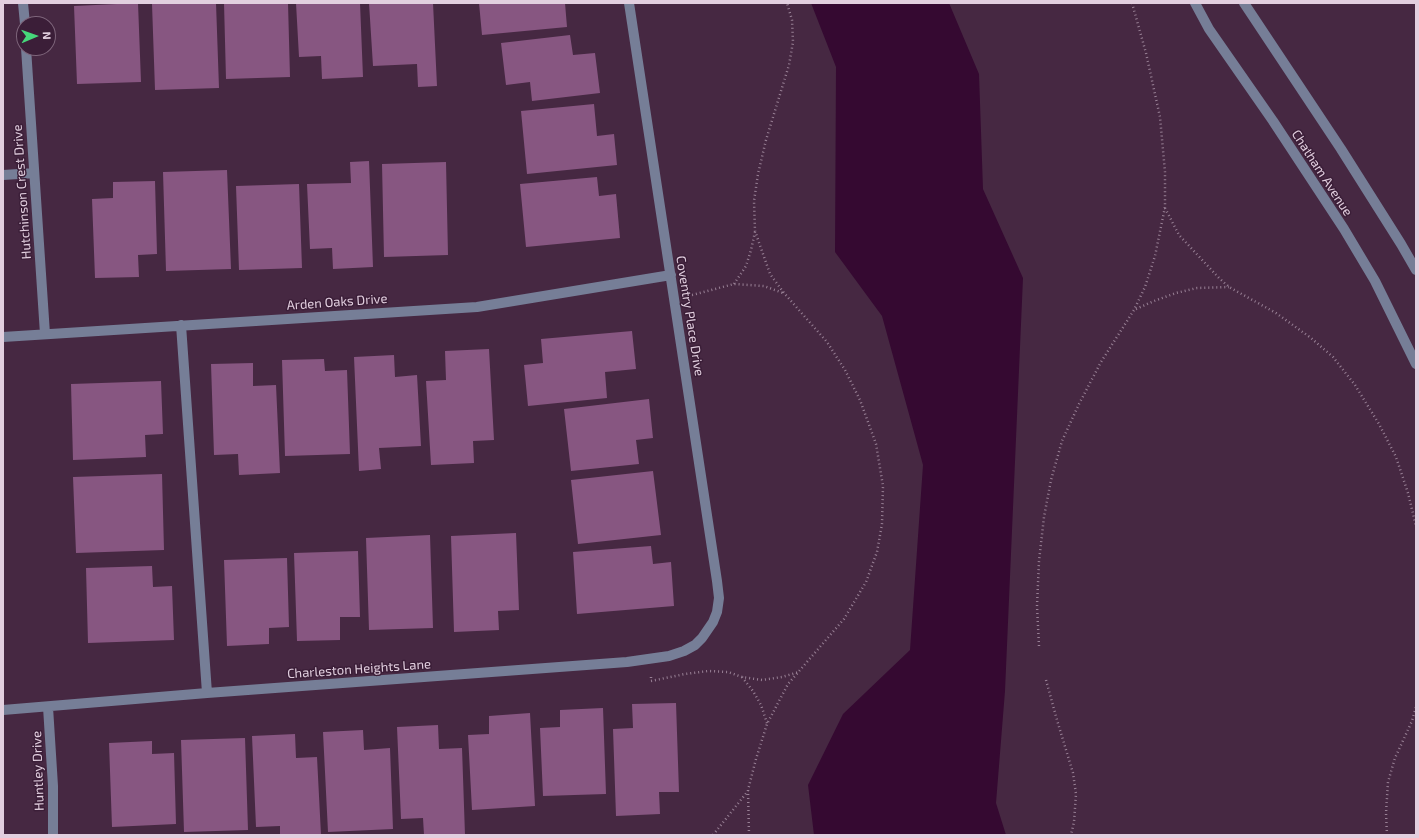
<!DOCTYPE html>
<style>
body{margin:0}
#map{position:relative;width:1419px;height:838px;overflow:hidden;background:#462842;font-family:"Exo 2",sans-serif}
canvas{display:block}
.frame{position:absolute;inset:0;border:4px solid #e2cfdf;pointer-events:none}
.north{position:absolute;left:16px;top:16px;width:40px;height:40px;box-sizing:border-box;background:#3b1e38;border:1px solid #7e657b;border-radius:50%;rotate:88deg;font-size:11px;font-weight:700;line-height:16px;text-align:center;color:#e2cfdf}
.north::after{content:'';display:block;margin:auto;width:14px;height:18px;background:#46d77a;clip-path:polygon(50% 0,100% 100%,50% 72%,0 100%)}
</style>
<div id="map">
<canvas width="1419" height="838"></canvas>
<div class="frame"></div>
<div class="north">N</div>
</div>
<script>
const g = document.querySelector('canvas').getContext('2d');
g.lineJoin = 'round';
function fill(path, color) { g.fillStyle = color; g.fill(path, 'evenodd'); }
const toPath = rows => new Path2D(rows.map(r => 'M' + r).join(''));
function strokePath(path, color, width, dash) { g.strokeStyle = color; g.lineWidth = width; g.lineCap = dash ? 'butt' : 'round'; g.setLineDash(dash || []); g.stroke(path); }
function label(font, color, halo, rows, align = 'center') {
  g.font = font + ' "Exo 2",sans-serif'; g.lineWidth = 3; g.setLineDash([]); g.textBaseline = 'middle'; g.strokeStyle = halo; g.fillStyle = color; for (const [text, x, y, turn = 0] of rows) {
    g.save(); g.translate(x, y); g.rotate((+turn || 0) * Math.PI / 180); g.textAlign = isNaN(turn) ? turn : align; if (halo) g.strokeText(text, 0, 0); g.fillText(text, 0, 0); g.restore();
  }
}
const water = toPath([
 [811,3,949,3,979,74,983,189,1023,278,1005,691,996,803,1006,835,814,835,808,785,843,714,910,650,923,465,882,316,835,252,836,67]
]);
const building = toPath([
 [138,3,141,82,77,84,74,6],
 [172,3,216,3,219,88,155,90,152,4],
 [224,3,288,3,290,77,226,79],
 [296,3,360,3,363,77,322,79,321,56,299,57],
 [369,3,433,3,437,86,418,87,417,64,373,66],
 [479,3,565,3,567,27,482,35],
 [570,35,573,55,595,53,600,93,532,101,530,82,506,85,501,43],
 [594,104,597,136,614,134,617,165,527,174,521,111],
 [369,161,373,267,333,269,332,248,310,249,307,184,351,183,350,162],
 [446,162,448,255,384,257,382,164],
 [227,170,231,269,166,271,163,172],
 [597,177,599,196,616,194,620,238,526,247,520,184],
 [155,181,157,254,138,255,139,277,95,278,92,199,113,198,113,182],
 [299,184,302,268,239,270,236,186],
 [632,331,636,369,605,372,607,398,528,406,524,365,543,363,541,339],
 [489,349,494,440,473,441,474,463,431,465,426,381,446,380,445,351],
 [394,355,395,377,417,375,421,446,379,448,381,469,359,471,354,357],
 [324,359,325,371,347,370,350,454,285,456,282,360],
 [253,363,253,386,276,385,280,473,239,475,238,454,214,455,211,364],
 [161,381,163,434,145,435,146,457,73,460,71,384],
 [649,399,653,438,636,440,639,464,571,471,564,409],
 [653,471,661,535,578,544,571,480],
 [162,474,164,550,76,553,73,477],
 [516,533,519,610,498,611,499,630,454,632,451,536],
 [430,535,433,628,369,630,366,538],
 [651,546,653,564,671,562,674,606,577,614,573,552],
 [358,551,360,617,340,617,340,640,297,641,294,553],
 [287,558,289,627,269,628,269,644,227,646,224,560],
 [152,566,153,587,172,586,174,640,88,643,86,568],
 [676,703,679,792,659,792,660,814,616,816,613,729,633,728,632,704],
 [603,708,606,794,543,796,540,728,560,727,560,710],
 [530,713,535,806,472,810,468,735,489,734,489,716],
 [438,725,439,749,462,748,465,835,424,835,423,818,401,819,397,727],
 [363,730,364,750,390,748,393,829,328,832,323,732],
 [295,734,296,758,317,757,321,835,280,835,280,826,256,827,252,736],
 [245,738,248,830,184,832,181,740],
 [152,741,152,754,174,753,176,824,112,827,109,743]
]);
const path = toPath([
 [1165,208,1179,235,1219,278,1229,287,1276,313,1311,338,1333,357,1355,385,1379,424,1396,457,1408,493,1416,526],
 [734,284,746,266,751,250,755,232],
 [692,295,734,284,764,286,783,293],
 [1136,309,1154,301,1176,293,1197,288,1229,287],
 [1039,646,1037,606,1039,561,1044,517,1051,480,1062,441,1079,404,1101,362,1134,310,1145,287,1155,256,1165,207,1165,172,1160,117,1146,53,1132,3],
 [651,677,651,681,685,674,708,671,728,672,742,677,762,680,782,677,799,672],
 [742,677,753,691,761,705,767,723],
 [1046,680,1057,720,1073,773,1076,794,1074,822,1071,835],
 [713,835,748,791],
 [749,835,748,790,756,759,767,724,788,684,844,619,866,582,877,552,882,524,883,486,876,444,860,400,845,370,827,342,784,293,770,274,755,231,754,201,758,174,766,140,789,65,793,42,792,20,787,3],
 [1387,835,1386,813,1388,782,1395,758,1412,721,1416,707]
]);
const minor = toPath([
 [23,3,25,24],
 [1195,3,1209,29,1273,121,1344,229,1375,281,1416,364],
 [1244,3,1341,149,1401,244,1416,270],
 [26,48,45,334],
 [3,175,34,173],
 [181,325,207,693],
 [3,337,477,307,671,275],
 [48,707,53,786,53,835],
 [3,710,207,693,627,662,669,656,684,651,695,645,702,638,713,622,717,612,719,598,717,581,629,3]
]);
const streetNames = [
 ["Chatham Avenue",1322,173,57],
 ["Hutchinson Crest Drive",22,192,-94],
 ["Arden Oaks Drive",337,302,-4],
 ["Coventry Place Drive",690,316,81],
 ["Charleston Heights Lane",359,669,-4],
 ["Huntley Drive",38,771,-92]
];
fill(water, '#350931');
fill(building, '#875681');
strokePath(path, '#988095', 2.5, [1, 3]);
strokePath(minor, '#767e97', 10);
label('13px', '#e2cfdf', '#3b1e38', streetNames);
</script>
